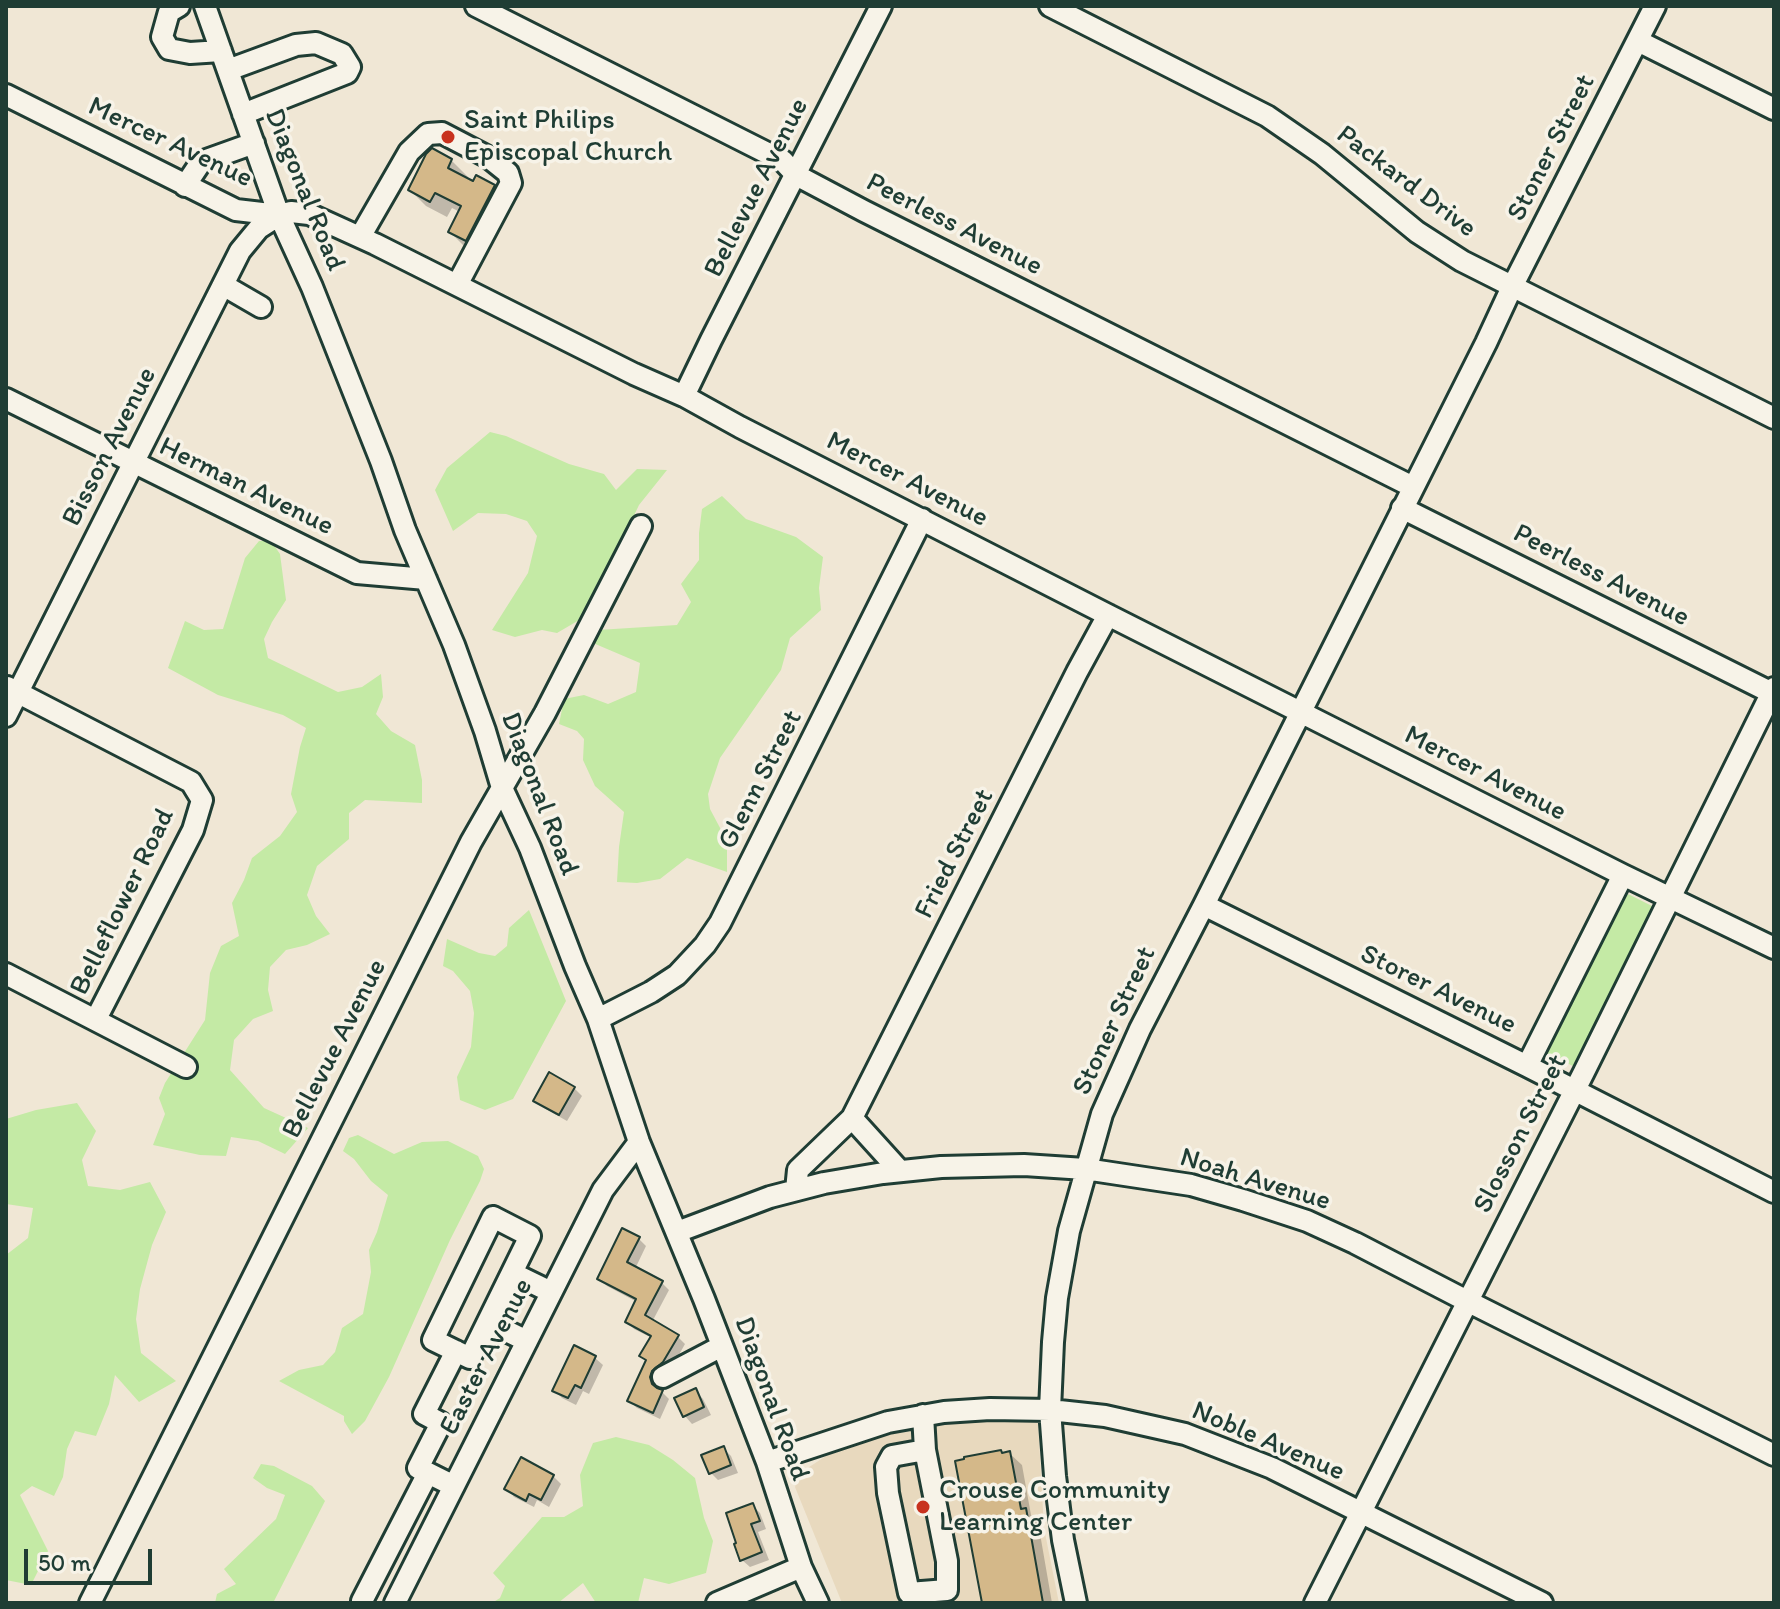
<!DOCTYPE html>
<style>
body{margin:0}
#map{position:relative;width:1780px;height:1609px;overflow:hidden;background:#f0e7d5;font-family:Itim,sans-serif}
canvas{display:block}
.frame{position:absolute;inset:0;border:8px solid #1f3d34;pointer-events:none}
.scale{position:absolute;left:24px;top:1549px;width:128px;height:36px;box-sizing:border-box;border:4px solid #1f3d34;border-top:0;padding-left:10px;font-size:24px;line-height:28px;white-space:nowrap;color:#1f3d34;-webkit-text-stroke:6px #f7f3e8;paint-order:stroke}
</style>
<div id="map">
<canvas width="1780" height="1609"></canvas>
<div class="frame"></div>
<div class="scale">50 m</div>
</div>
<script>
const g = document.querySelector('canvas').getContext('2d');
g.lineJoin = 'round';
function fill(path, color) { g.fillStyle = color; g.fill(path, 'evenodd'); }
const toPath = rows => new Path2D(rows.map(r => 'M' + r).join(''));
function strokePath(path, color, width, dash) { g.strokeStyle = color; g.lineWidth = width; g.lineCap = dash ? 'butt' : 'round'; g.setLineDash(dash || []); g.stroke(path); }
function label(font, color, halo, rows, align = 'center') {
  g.font = font + ' Itim,sans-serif'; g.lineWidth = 7; g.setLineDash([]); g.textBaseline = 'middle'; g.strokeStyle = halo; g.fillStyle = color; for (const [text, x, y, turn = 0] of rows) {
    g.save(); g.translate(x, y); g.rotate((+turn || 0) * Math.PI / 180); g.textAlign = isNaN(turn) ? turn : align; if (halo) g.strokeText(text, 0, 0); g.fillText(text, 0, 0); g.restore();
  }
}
const built = toPath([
 [973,1420,1038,1422,1044,1528,1059,1603,842,1603,795,1487,800,1473,826,1456,887,1435]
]);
const green = toPath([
 [490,432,506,436,569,464,604,474,616,490,637,469,667,470,639,505,586,616,557,633,542,630,515,637,492,630,528,573,537,536,527,521,506,514,478,513,453,531,435,490,447,468],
 [722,496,746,519,796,537,823,557,819,588,821,610,790,638,781,670,720,758,708,794,710,809,727,841,727,872,687,858,660,879,637,883,617,882,619,847,624,812,595,786,583,760,584,739,577,731,559,724,564,699,584,695,608,704,636,692,640,663,593,643,598,630,677,625,691,602,681,584,699,560,699,533,702,509],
 [259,541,271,541,280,554,286,600,272,622,264,639,268,658,338,692,362,687,381,674,383,697,376,714,391,731,415,745,422,780,422,803,365,800,349,813,349,839,317,866,307,895,316,916,330,934,307,945,286,950,270,967,268,990,273,1011,253,1019,234,1040,230,1070,264,1108,308,1128,285,1154,258,1141,231,1137,226,1156,200,1155,153,1145,165,1114,159,1098,165,1083,205,1020,210,973,221,946,239,936,232,903,244,880,252,858,280,836,297,812,291,794,300,747,306,728,283,715,218,695,168,668,185,621,204,630,223,629,245,558],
 [1628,894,1654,907,1649,920,1575,1067,1546,1053,1623,900],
 [529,910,566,1001,513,1099,485,1110,460,1100,457,1077,471,1047,474,1013,470,991,453,971,443,966,447,939,479,953,495,956,507,946,509,928],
 [77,1103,96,1131,82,1160,88,1186,120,1190,150,1182,166,1212,152,1245,140,1289,136,1319,141,1353,176,1381,139,1402,115,1375,109,1404,96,1436,75,1431,67,1449,63,1477,54,1496,32,1486,20,1495,48,1551,31,1585,6,1580,6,1255,28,1238,33,1208,6,1204,6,1119,36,1110],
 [358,1135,394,1154,422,1142,448,1141,478,1156,484,1169,480,1181,450,1240,389,1377,365,1421,352,1434,344,1421,344,1416,279,1381,299,1370,323,1365,335,1352,342,1328,363,1314,371,1272,369,1250,377,1232,388,1195,371,1181,354,1159,343,1151,349,1138],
 [616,1437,649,1445,673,1460,695,1478,704,1518,713,1541,706,1573,669,1584,644,1578,638,1603,596,1603,583,1583,558,1603,492,1603,500,1598,505,1586,493,1573,542,1517,564,1517,583,1506,580,1475,593,1443],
 [261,1464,274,1466,312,1486,325,1501,273,1603,215,1603,217,1594,236,1584,224,1569,276,1519,285,1495,267,1488,253,1478]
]);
const shadow = toPath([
 [451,160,468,177,466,180,494,186,511,203,466,248,450,232,460,212,452,208,447,217,426,206,410,190],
 [491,188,495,190,477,225,474,222],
 [574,1088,582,1096,567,1121,544,1108,536,1100],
 [639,1239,646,1246,635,1269,662,1283,669,1290,652,1322,678,1337,685,1344,671,1369,659,1378,657,1386,658,1391,662,1392,669,1399,660,1419,637,1408,629,1401,647,1361,642,1356,652,1338,634,1329,627,1321,637,1302,607,1286,600,1279],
 [595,1358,603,1365,589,1394,583,1391,576,1405,562,1398,554,1390],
 [695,1391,703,1399,711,1415,692,1424,685,1416],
 [723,1448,731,1456,738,1473,718,1480,711,1473],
 [1009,1453,1022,1465,1031,1515,1038,1522,1052,1603,984,1603,1003,1455],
 [553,1476,561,1484,549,1507,537,1500,534,1507,514,1497,507,1489],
 [752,1505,760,1513,766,1529,758,1532,769,1560,750,1567,742,1560]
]);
const building = toPath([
 [432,148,452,159,448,168,473,181,476,175,495,185,466,241,448,232,461,206,435,193,430,202,408,190,426,154,432,148],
 [549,1072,575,1087,559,1115,533,1101,549,1072],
 [622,1228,640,1237,627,1262,663,1281,645,1315,679,1335,663,1362,652,1371,650,1377,652,1384,657,1388,663,1390,653,1413,627,1401,646,1360,639,1356,651,1336,625,1322,636,1299,597,1279,622,1228],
 [574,1345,596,1356,581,1388,575,1385,568,1398,552,1391,574,1345],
 [696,1388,704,1407,683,1417,674,1398,696,1388],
 [724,1446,731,1465,709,1474,701,1455,724,1446],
 [1001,1450,1002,1453,1010,1451,1021,1509,1026,1508,1043,1603,982,1603,955,1461,964,1459,964,1457,1001,1450],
 [521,1457,554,1475,541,1500,529,1494,526,1501,504,1489,521,1457],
 [753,1503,760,1521,751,1524,762,1552,740,1561,734,1544,736,1543,726,1513,753,1503]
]);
const minor = toPath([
 [179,6,169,12,162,37,169,49,190,53,221,51],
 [205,6,279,215,312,287,381,461,405,530,454,645,485,731,502,788,530,848,575,966,598,1019,639,1142,704,1299,767,1462,801,1567,818,1603],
 [476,6,783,161,796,175,864,211,1413,487],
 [1050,6,1267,116,1322,154,1417,232,1462,261,1774,418],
 [1638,41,1774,109],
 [228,70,296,45,316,43,342,54,350,67,347,73,243,114],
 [6,95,236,210,279,215,291,212,309,214,375,244,634,374,684,396,740,427,1108,615,1623,875,1774,948],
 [185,186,201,162,254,143],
 [360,237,409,152,428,134,442,133,488,157,508,173,511,183,457,285],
 [223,285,261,307],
 [684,396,711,340,881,6],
 [6,399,357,573,426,579],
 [1402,508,1774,694],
 [7,687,191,782,202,800,193,830,96,1019],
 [6,716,240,251,259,228,279,215],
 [1204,905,1527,1066,1774,1192],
 [6,974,186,1067],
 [598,1019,651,992,677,975,705,945,720,923,922,519],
 [1527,1066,1623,875],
 [852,1118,900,1171],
 [796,1190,798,1170,852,1118,1077,672,1108,615],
 [493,1217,530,1236,470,1358,433,1340,493,1217],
 [677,1232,770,1197,824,1183,883,1173,941,1167,1024,1165,1085,1169,1191,1185,1243,1200,1307,1221,1355,1243,1467,1301,1774,1455],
 [512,1273,551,1292],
 [488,1322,527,1341],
 [663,1377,722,1346],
 [923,1415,925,1450,947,1561,947,1590,909,1593,888,1493,886,1467,892,1456,925,1450],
 [767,1462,888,1422,944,1412,990,1409,1050,1410,1105,1416,1185,1434,1272,1468,1542,1603],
 [454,1486,418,1468,441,1423,424,1414,456,1351],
 [362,1601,428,1473],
 [90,1603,471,842,545,713,641,526],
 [395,1603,603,1190,639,1142],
 [717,1603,801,1567],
 [1076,1603,1063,1540,1055,1476,1050,1410,1053,1342,1057,1298,1069,1231,1102,1114,1140,1029,1204,905,1486,343,1512,287,1655,6],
 [1315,1603,1584,1072,1774,688]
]);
const markers = [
 [448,137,8,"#c8321e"],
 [923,1507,8,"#c8321e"]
];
const poiNames = [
 ["Saint Philips",464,121],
 ["Episcopal Church",464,153],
 ["Crouse Community",939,1491],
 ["Learning Center",939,1523]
];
const streetNames = [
 ["Mercer Avenue",170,143,25],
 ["Stoner Street",1552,148,-63],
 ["Packard Drive",1406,182,37],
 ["Bellevue Avenue",757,188,-63],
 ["Diagonal Road",304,190,68],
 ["Peerless Avenue",954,225,27],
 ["Bisson Avenue",110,447,-63],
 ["Mercer Avenue",907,480,27],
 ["Herman Avenue",246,487,26],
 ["Peerless Avenue",1601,576,27],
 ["Mercer Avenue",1485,774,27],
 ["Glenn Street",761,780,-63],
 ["Diagonal Road",539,794,69],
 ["Fried Street",955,854,-63],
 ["Belleflower Road",123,902,-64],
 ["Storer Avenue",1438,990,26],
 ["Stoner Street",1115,1021,-65],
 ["Bellevue Avenue",335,1049,-63],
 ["Slosson Street",1521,1134,-63],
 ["Noah Avenue",1255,1180,17],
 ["Easter Avenue",487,1357,-63],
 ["Diagonal Road",771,1399,70],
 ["Noble Avenue",1268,1442,23]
];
fill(built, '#e8d9be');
fill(green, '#c4eaa5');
fill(shadow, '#0003');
fill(building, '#d4b889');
strokePath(building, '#1f3d34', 2);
strokePath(minor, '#1f3d34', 26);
strokePath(minor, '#f7f3e8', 20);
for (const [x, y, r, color] of markers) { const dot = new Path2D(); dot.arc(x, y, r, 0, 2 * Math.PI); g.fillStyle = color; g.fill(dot); strokePath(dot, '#f7f3e8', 3); }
label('28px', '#1f3d34', '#f7f3e8', poiNames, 'left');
label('28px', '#1f3d34', '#f7f3e8', streetNames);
</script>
